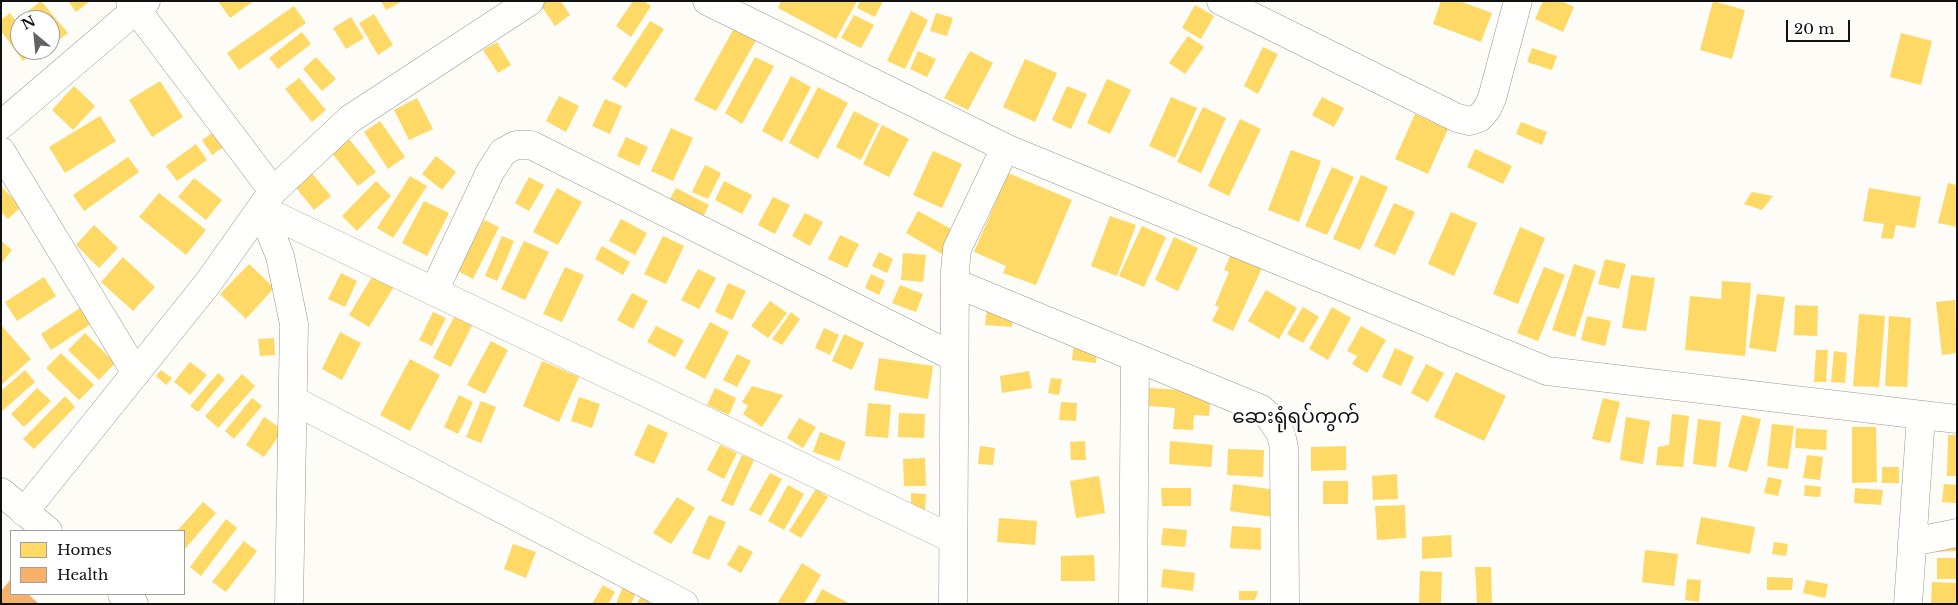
<!DOCTYPE html>
<meta charset="utf-8">
<style>
body{margin:0}
#map{position:relative;width:1958px;height:605px;overflow:hidden;background:#fdfcf7;font-family:"Libre Baskerville",serif}
canvas{display:block}
.frame{position:absolute;inset:0;border:2px solid #111;pointer-events:none}
.legend{position:absolute;left:10px;top:530px;width:175px;height:65px;box-sizing:border-box;background:#fff;border:1px solid #a0a0a0;margin:0;padding:6px 9px;list-style:none;font-size:15px;color:#111}
.legend li{display:flex;align-items:center;gap:10px;height:25px}
.legend b{width:25px;border:1px solid #a0a0a0}
.north{position:absolute;left:10px;top:10px;width:50px;height:50px;box-sizing:border-box;background:#fff;border:1px solid #a0a0a0;border-radius:50%;rotate:332deg;font-size:14px;font-weight:700;line-height:20px;text-align:center;color:#111}
.north::after{content:'';display:block;margin:auto;width:18px;height:22px;background:#646362;clip-path:polygon(50% 0,100% 100%,50% 72%,0 100%)}
.scale{position:absolute;left:1786px;top:20px;width:64px;height:22px;box-sizing:border-box;border:2px solid #111;border-top:0;padding-left:6px;font-size:15px;line-height:18px;white-space:nowrap;color:#111;-webkit-text-stroke:4px #fff;paint-order:stroke}
</style>
<div id="map">
<canvas width="1958" height="605"></canvas>
<div class="frame"></div>
<ul class="legend">
<li><b style="height:14px;background:#ffd966"></b>Homes</li>
<li><b style="height:14px;background:#f6b26b"></b>Health</li>
</ul>
<div class="north">N</div>
<div class="scale">20 m</div>
</div>
<script>
const g = document.querySelector('canvas').getContext('2d');
g.lineJoin = 'round';
function fill(path, color) { g.fillStyle = color; g.fill(path, 'evenodd'); }
const toPath = rows => new Path2D(rows.map(r => 'M' + r).join(''));
function strokePath(path, color, width, dash) { g.strokeStyle = color; g.lineWidth = width; g.lineCap = dash ? 'butt' : 'round'; g.setLineDash(dash || []); g.stroke(path); }
function label(font, color, halo, rows, align = 'center') {
  g.font = font + ' "Libre Baskerville","Noto Sans Myanmar",serif'; g.lineWidth = 5; g.setLineDash([]); g.textBaseline = 'middle'; g.strokeStyle = halo; g.fillStyle = color; for (const [text, x, y, turn = 0] of rows) {
    g.save(); g.translate(x, y); g.rotate((+turn || 0) * Math.PI / 180); g.textAlign = isNaN(turn) ? turn : align; if (halo) g.strokeText(text, 0, 0); g.fillText(text, 0, 0); g.restore();
  }
}
const homes = toPath([
 [41,1,68,33,50,47,50,20,27,20,23,15],
 [68,1,90,1,76,12],
 [218,1,254,1,230,18],
 [381,1,403,1,386,10],
 [544,1,561,1,570,15,555,26,540,4],
 [633,1,644,1,651,6,631,37,616,26],
 [781,1,857,1,836,39,778,8],
 [860,1,883,1,875,17,857,8],
 [1441,1,1459,1,1492,13,1481,42,1433,24],
 [1543,1,1561,1,1574,7,1563,32,1535,19],
 [1713,1,1745,10,1732,59,1700,50],
 [1195,5,1214,16,1201,39,1182,28],
 [294,6,306,23,239,70,227,53],
 [911,11,928,20,905,69,887,61],
 [10,13,20,27,20,50,37,50,23,61,1,31,1,20],
 [936,13,953,18,947,36,930,31],
 [374,14,393,45,378,55,359,23],
 [854,15,874,25,861,48,841,38],
 [351,17,364,38,346,49,333,28],
 [650,21,664,29,626,88,612,79],
 [737,23,759,35,716,111,694,100],
 [302,32,311,44,278,69,269,58],
 [1901,33,1932,41,1921,85,1890,77],
 [1188,36,1204,47,1185,74,1169,63],
 [497,42,511,65,498,73,483,50],
 [1263,47,1278,54,1258,94,1244,86],
 [1532,48,1557,56,1552,70,1527,62],
 [918,51,936,59,927,77,910,69],
 [970,51,993,63,968,110,944,98],
 [316,57,336,79,322,91,303,69],
 [755,57,774,66,742,124,725,113],
 [1025,59,1057,73,1035,122,1003,107],
 [791,76,811,87,782,142,762,131],
 [299,78,326,110,312,122,285,89],
 [1107,79,1131,90,1110,134,1087,123],
 [160,81,183,117,152,137,129,100],
 [74,86,95,106,73,130,52,110],
 [1067,86,1087,94,1071,129,1052,120],
 [818,87,848,103,818,159,789,143],
 [559,96,579,106,566,132,546,121],
 [1171,97,1197,108,1175,158,1149,146],
 [1322,97,1344,108,1334,127,1312,115],
 [417,98,433,129,409,140,394,110],
 [605,99,622,106,610,134,592,126],
 [1203,107,1226,118,1201,173,1177,162],
 [854,111,879,124,861,160,836,147],
 [1415,114,1448,129,1428,174,1395,159],
 [100,116,116,141,65,173,49,147],
 [1240,119,1261,129,1229,196,1208,186],
 [380,121,405,157,388,169,364,132],
 [1521,122,1547,132,1542,145,1516,134],
 [882,125,909,139,889,177,863,164],
 [671,128,693,138,673,181,651,171],
 [215,131,225,146,212,155,202,140],
 [626,137,648,147,639,166,617,156],
 [348,138,376,172,358,186,331,152],
 [196,144,207,160,177,181,166,166],
 [1475,149,1512,166,1503,184,1467,167],
 [1291,150,1321,161,1299,222,1268,210],
 [933,151,962,164,942,208,913,195],
 [436,156,456,172,442,190,422,174],
 [128,157,139,172,84,211,73,195],
 [705,165,721,173,708,199,692,192],
 [1332,167,1354,177,1327,235,1305,226],
 [310,171,331,196,314,210,293,184],
 [1008,173,1072,200,1036,285,1003,273,1006,266,974,252],
 [1361,175,1388,187,1360,250,1333,239],
 [410,176,427,186,393,238,377,228],
 [529,177,544,185,529,211,515,203],
 [194,178,222,200,206,220,178,197],
 [376,181,391,196,357,231,342,216],
 [724,181,752,195,742,214,715,200],
 [1948,183,1957,185,1957,227,1938,223],
 [1,186,21,207,8,219,1,212],
 [557,188,582,202,558,245,533,232],
 [676,188,709,205,700,223,666,206],
 [1869,188,1921,197,1915,228,1896,225,1893,239,1881,238,1884,224,1863,221],
 [1752,192,1773,196,1762,210,1744,204],
 [159,193,206,230,186,255,139,217],
 [773,197,790,205,775,234,758,225],
 [424,201,449,213,427,256,402,243],
 [1394,203,1415,212,1395,255,1374,246],
 [918,211,955,231,942,254,906,233],
 [1451,212,1477,223,1454,276,1428,264],
 [805,213,823,222,810,246,792,236],
 [1110,216,1136,225,1117,276,1091,266],
 [621,219,647,233,635,255,609,241],
 [484,220,499,227,473,279,458,271],
 [94,225,118,248,99,268,76,245],
 [1142,226,1166,237,1144,287,1119,276],
 [1520,227,1545,238,1518,304,1493,294],
 [840,235,859,244,847,268,828,259],
 [502,236,514,241,497,281,485,276],
 [663,236,684,246,666,284,644,274],
 [1174,237,1198,248,1178,291,1155,280],
 [1,241,12,250,1,264],
 [524,241,549,252,525,300,501,289],
 [602,246,630,262,623,275,595,259],
 [879,252,893,259,887,273,872,266],
 [903,253,926,255,923,282,901,280],
 [1231,254,1262,268,1233,331,1212,321,1219,307,1215,305,1229,272,1224,270],
 [123,257,155,287,133,311,101,282],
 [1605,259,1626,264,1619,289,1598,284],
 [249,264,274,288,246,319,220,294],
 [1574,264,1596,271,1575,337,1552,330],
 [565,267,584,275,562,322,543,314],
 [1544,267,1565,275,1538,341,1517,333],
 [698,269,716,278,699,309,681,300],
 [375,272,395,285,369,327,349,315],
 [341,273,357,281,345,307,328,299],
 [871,274,885,281,879,295,865,288],
 [1631,275,1655,278,1646,331,1622,328],
 [44,277,56,296,17,321,5,302],
 [1722,281,1751,283,1745,356,1685,350,1690,296,1721,299],
 [728,283,746,291,732,320,715,312],
 [900,285,923,294,916,312,892,303],
 [1266,290,1297,308,1279,339,1248,321],
 [632,293,648,301,633,329,617,320],
 [1757,294,1785,297,1776,352,1749,348],
 [1955,300,1957,353,1942,355,1936,302],
 [770,301,787,313,768,338,751,326],
 [1795,305,1818,306,1817,336,1794,335],
 [83,306,94,322,51,350,41,334],
 [1303,307,1319,317,1303,343,1287,334],
 [1332,307,1351,318,1328,360,1309,349],
 [987,308,1013,310,1012,327,985,325],
 [457,311,475,320,451,367,433,358],
 [433,312,446,318,432,346,419,340],
 [791,312,800,319,782,345,772,339],
 [1859,314,1885,316,1879,387,1853,386],
 [1587,316,1611,321,1605,346,1581,340],
 [1889,316,1911,318,1907,387,1885,386],
 [710,322,729,332,705,379,685,368],
 [1,325,31,359,1,385],
 [656,326,684,340,675,357,647,342],
 [1361,326,1386,340,1367,373,1352,364,1357,356,1347,351],
 [824,328,839,335,830,355,815,348],
 [340,332,361,343,342,380,322,369],
 [85,333,115,363,99,380,68,350],
 [844,334,864,343,852,370,832,361],
 [274,338,275,355,260,356,258,339],
 [491,341,508,350,485,394,467,385],
 [1074,343,1097,346,1096,363,1072,360],
 [1395,348,1414,357,1401,386,1382,377],
 [1816,350,1828,350,1826,382,1814,382],
 [1834,351,1847,353,1845,383,1831,382],
 [61,353,94,385,79,400,46,368],
 [737,354,751,361,737,387,723,380],
 [879,358,933,366,928,399,874,390],
 [410,359,440,375,410,431,380,415],
 [542,361,579,377,559,422,523,406],
 [190,362,207,375,190,395,174,382],
 [1426,364,1444,373,1428,402,1411,393],
 [25,370,35,382,1,412,1,391],
 [161,370,172,378,166,385,156,376],
 [1029,371,1032,388,1002,393,1000,376],
 [1456,372,1506,396,1484,441,1434,417],
 [218,373,225,379,198,412,190,406],
 [242,374,255,386,218,428,205,416],
 [1051,378,1062,379,1059,395,1048,393],
 [752,386,783,395,762,427,743,414,748,406,742,402],
 [37,388,51,401,24,427,11,414],
 [715,388,736,398,729,415,707,405],
 [1149,388,1211,392,1209,416,1194,415,1193,430,1173,429,1175,408,1148,406],
 [459,395,473,402,458,434,444,427],
 [65,396,75,407,34,449,23,439],
 [579,397,600,404,592,428,571,421],
 [252,398,262,406,234,439,225,431],
 [1603,398,1620,402,1610,443,1592,439],
 [481,401,496,407,481,443,466,437],
 [1061,402,1077,403,1076,421,1059,420],
 [868,403,891,405,888,438,865,436],
 [899,413,925,414,924,438,898,437],
 [1672,414,1689,416,1683,467,1656,465,1658,447,1669,445],
 [1742,415,1761,419,1747,472,1728,467],
 [264,417,283,430,264,457,246,445],
 [1626,417,1650,421,1643,464,1620,460],
 [799,418,816,427,803,448,787,438],
 [1698,419,1721,422,1716,467,1693,464],
 [648,424,668,433,654,464,634,455],
 [1772,424,1794,426,1788,469,1767,466],
 [1852,427,1876,427,1877,482,1852,483],
 [1796,428,1827,430,1826,450,1795,448],
 [820,432,846,442,839,461,813,452],
 [1948,435,1957,435,1957,476,1947,476],
 [1085,441,1086,460,1071,460,1070,442],
 [1170,441,1213,445,1211,467,1169,464],
 [720,445,737,453,724,479,707,470],
 [980,446,995,448,993,465,978,464],
 [1346,446,1346,470,1311,471,1311,447],
 [1228,449,1264,450,1263,477,1227,475],
 [742,455,754,460,733,506,721,501],
 [1807,455,1823,457,1820,480,1803,478],
 [925,458,926,486,904,486,903,459],
 [1882,467,1899,467,1899,483,1882,483],
 [770,473,782,479,761,516,749,510],
 [1397,474,1398,499,1373,500,1372,476],
 [1099,476,1105,513,1076,518,1070,481],
 [1768,477,1782,480,1778,496,1764,493],
 [1323,481,1348,481,1348,504,1323,504],
 [1233,484,1276,490,1273,517,1230,511],
 [1944,484,1957,485,1957,503,1942,502],
 [788,485,804,494,784,530,768,521],
 [1805,485,1821,487,1820,497,1804,496],
 [1161,488,1191,488,1191,506,1162,506],
 [1855,488,1883,490,1881,505,1854,503],
 [816,489,828,497,801,538,789,531],
 [911,493,926,494,925,510,911,510],
 [677,497,695,508,671,544,653,533],
 [203,502,216,513,184,550,184,531,177,531],
 [1405,505,1406,538,1377,540,1375,506],
 [709,515,726,522,709,560,692,553],
 [1701,517,1755,527,1750,554,1696,544],
 [999,518,1037,521,1035,545,997,542],
 [226,519,237,528,201,576,190,567],
 [1232,526,1261,528,1261,550,1230,548],
 [1163,528,1187,530,1185,547,1161,545],
 [1451,535,1452,557,1422,559,1422,537],
 [1957,537,1957,551,1934,552,1934,538],
 [244,541,257,551,226,592,212,582],
 [1774,542,1788,544,1786,556,1772,554],
 [513,544,536,552,526,578,504,569],
 [739,545,753,552,741,573,727,565],
 [1645,550,1678,554,1674,586,1642,582],
 [1094,555,1095,581,1061,581,1061,556],
 [1937,558,1957,558,1957,579,1937,579],
 [802,563,821,575,804,604,777,604],
 [1475,567,1491,567,1492,604,1477,604],
 [1163,569,1195,573,1193,591,1161,587],
 [1420,571,1442,572,1441,604,1419,604],
 [1767,577,1793,578,1792,590,1767,590],
 [1687,579,1701,580,1699,602,1685,600],
 [1806,580,1828,584,1825,598,1803,593],
 [1932,582,1957,583,1957,604,1931,604],
 [624,584,637,589,631,604,616,604],
 [603,585,615,592,608,604,592,604],
 [822,589,850,604,814,604],
 [643,591,652,595,648,604,637,604],
 [1239,591,1258,591,1255,600,1239,600]
]);
const health = toPath([
 [11,579,11,594,28,594,39,604,1,604,1,591]
]);
const minor = toPath([
 [130,1,273,191],
 [707,1,1010,150,1547,371,1957,419],
 [1221,1,1457,118,1470,121,1479,118,1487,109,1492,98,1518,1],
 [1,125,146,1],
 [1,151,136,373],
 [261,209,953,539],
 [261,209,280,256,294,324,289,604],
 [955,283,1261,409,1269,416,1281,434,1284,448,1285,604],
 [434,291,490,172,503,152,516,145,531,145,954,357],
 [293,400,684,604],
 [1,492,48,531],
 [24,512,208,283,273,191,350,119,530,1],
 [1912,542,1957,533],
 [122,594,134,604],
 [953,604,955,271,957,249,1005,148],
 [1133,604,1135,357],
 [1908,604,1921,416]
]);
const quarterNames = [
 ["ဆေးရုံရပ်ကွက်",1296,417]
];
fill(homes, '#ffd966');
fill(health, '#f6b26b');
strokePath(minor, '#979795', 29);
strokePath(minor, '#fffffe', 28);
label('20px', '#111', '#fff', quarterNames);
</script>
